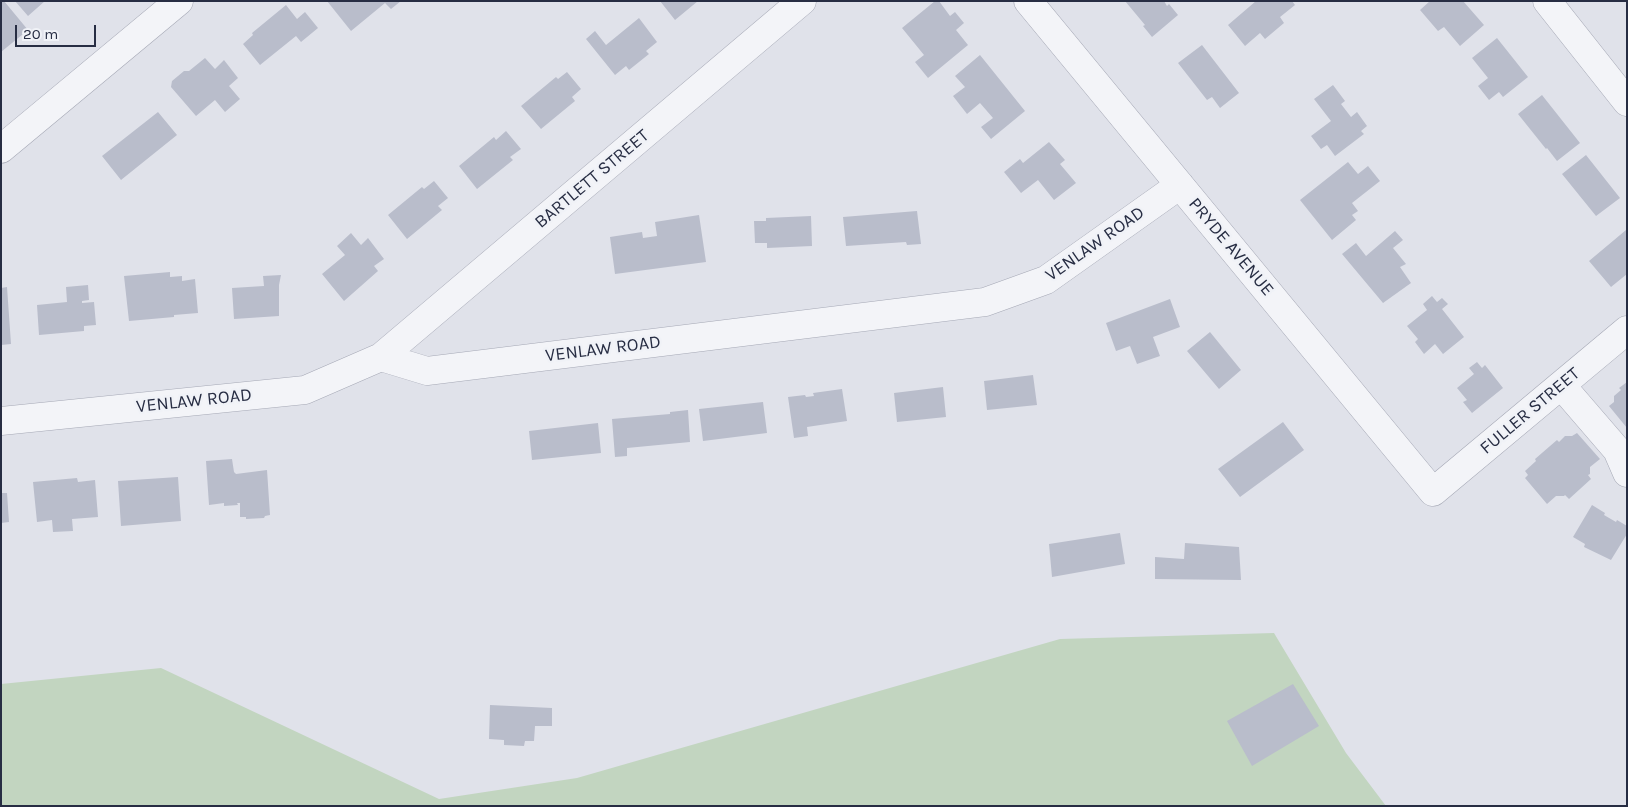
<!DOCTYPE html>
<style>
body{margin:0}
#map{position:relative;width:1628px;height:807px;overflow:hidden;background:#e0e2ea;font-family:Karla,sans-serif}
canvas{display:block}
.frame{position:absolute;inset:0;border:2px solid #272d43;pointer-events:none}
.scale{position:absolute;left:15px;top:25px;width:81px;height:22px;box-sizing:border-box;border:2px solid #272d43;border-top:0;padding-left:6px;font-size:15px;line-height:18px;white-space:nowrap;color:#272d43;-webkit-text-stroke:4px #f0f2f7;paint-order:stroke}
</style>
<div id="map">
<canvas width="1628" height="807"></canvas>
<div class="frame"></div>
<div class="scale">20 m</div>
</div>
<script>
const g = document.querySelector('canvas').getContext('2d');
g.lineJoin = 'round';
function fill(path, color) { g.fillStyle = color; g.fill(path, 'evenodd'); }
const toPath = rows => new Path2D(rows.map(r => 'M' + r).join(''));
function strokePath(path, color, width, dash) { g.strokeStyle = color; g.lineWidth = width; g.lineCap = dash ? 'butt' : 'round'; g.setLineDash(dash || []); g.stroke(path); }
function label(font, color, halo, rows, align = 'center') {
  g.font = font + ' Karla,sans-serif'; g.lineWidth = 5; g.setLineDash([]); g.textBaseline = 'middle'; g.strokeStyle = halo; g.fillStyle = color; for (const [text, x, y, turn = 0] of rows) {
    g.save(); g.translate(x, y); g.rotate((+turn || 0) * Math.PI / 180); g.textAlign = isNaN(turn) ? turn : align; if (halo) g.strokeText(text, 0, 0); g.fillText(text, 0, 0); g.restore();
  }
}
const green = toPath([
 [1274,633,1346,753,1386,806,1,806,1,684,161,668,439,799,577,778,1060,639]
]);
const building = toPath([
 [1,1,4,1,28,30,1,52],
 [15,1,45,1,28,16],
 [327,1,401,1,391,9,385,3,351,31],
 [660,1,698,1,675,20],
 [935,1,939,1,950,16,955,12,964,23,956,30,968,45,928,78,915,62,924,55,902,28],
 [1125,1,1164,1,1167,6,1169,4,1178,15,1152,37,1143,26,1145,25],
 [1256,1,1292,1,1295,5,1280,17,1284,23,1265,39,1260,33,1245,46,1228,25],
 [1430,1,1463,1,1484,25,1460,46,1444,27,1438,31,1420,10],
 [286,5,297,19,305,12,318,28,301,42,296,36,260,65,243,44,253,35,252,33],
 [639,18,657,42,646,51,649,54,629,70,626,66,615,75,586,39,595,31,606,45],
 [1497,38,1528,77,1503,97,1499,92,1489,100,1478,86,1488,78,1472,58],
 [1202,45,1239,93,1220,108,1212,97,1207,100,1178,63],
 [980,55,1025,111,991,139,981,127,993,118,980,103,967,114,953,96,965,87,955,76],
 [205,58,215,69,224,60,238,78,229,86,240,99,225,112,215,100,196,116,171,87,172,81,184,71,189,71],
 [567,72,581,89,572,97,575,101,541,129,521,106,556,77,558,79],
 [1333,85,1345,101,1341,104,1351,117,1357,112,1367,126,1361,131,1364,134,1335,156,1327,145,1321,149,1311,136,1331,121,1314,99],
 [1542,95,1580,143,1557,161,1547,148,1546,149,1518,114],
 [158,112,177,135,121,180,102,156],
 [506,131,521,149,510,157,513,160,477,189,459,166,494,137,496,140],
 [1049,142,1065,160,1060,164,1076,183,1054,200,1038,180,1021,193,1004,172,1020,159,1023,163],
 [1586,155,1620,198,1596,216,1562,174],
 [1348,162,1358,174,1368,166,1380,181,1352,203,1358,211,1352,215,1356,220,1332,240,1300,200],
 [434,181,448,198,438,206,442,210,407,239,388,215,422,187,424,189],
 [917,211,921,244,907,245,906,242,846,246,843,217],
 [699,215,706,262,615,274,610,237,642,232,643,238,657,236,655,222],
 [811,216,812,246,767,248,767,243,755,243,754,221,766,221,766,218],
 [1626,230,1627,274,1611,287,1589,261],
 [1395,231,1403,240,1393,248,1406,264,1400,267,1411,283,1383,303,1342,254,1356,243,1366,256],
 [351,233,361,245,368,238,384,259,374,266,378,271,344,301,322,274,345,255,337,246],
 [170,272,170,277,182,276,182,281,195,279,198,313,174,315,174,317,129,321,124,276],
 [281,275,279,285,279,316,234,319,232,288,264,286,263,276],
 [88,285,89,300,82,301,82,303,94,302,96,325,84,326,84,331,39,335,37,305,67,302,66,287],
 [7,287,11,344,1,345,1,288],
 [1432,296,1437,302,1442,298,1448,304,1442,309,1464,337,1443,354,1435,344,1424,354,1415,342,1418,339,1407,326,1427,310,1423,304],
 [1170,299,1180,327,1153,337,1160,356,1137,364,1130,346,1116,351,1106,323],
 [1210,332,1241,370,1219,389,1187,351],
 [1477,362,1482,368,1485,365,1503,388,1472,413,1463,402,1467,400,1457,388,1474,374,1469,368],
 [1033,375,1037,405,987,410,984,381],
 [1627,382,1627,428,1609,406,1614,402,1614,396,1621,390,1619,388],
 [943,387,946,417,897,422,894,393],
 [842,389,847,421,807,427,808,436,794,438,788,397,805,395,806,397,814,396,813,393],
 [763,402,767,433,703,441,699,409],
 [688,410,690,442,627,448,627,456,615,457,612,419,670,414,670,412],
 [1283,422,1304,450,1240,497,1218,469],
 [598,423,601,453,532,460,529,431],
 [1577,433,1600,459,1590,467,1590,474,1588,475,1591,479,1569,499,1565,495,1564,496,1556,496,1547,504,1525,478,1528,475,1525,471,1536,461,1535,459,1557,440,1559,442,1565,436,1572,436],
 [232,459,234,472,236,474,267,470,270,515,265,516,264,518,246,519,246,517,240,517,240,503,237,503,238,505,224,506,224,503,209,505,206,461],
 [178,477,181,521,121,526,118,481],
 [77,478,78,482,95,480,98,517,72,519,73,531,53,532,52,520,37,522,33,482],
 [1,493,7,493,9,522,1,523],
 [1592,505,1605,513,1604,515,1616,522,1617,520,1627,526,1627,534,1611,560,1584,547,1585,544,1573,537],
 [1120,533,1125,564,1052,577,1049,544],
 [1185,543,1239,547,1241,580,1155,579,1155,557,1184,559],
 [1293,684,1319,726,1252,766,1227,721],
 [490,705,552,708,552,726,535,726,534,741,525,741,524,746,504,745,504,740,489,739]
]);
const minor = toPath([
 [1028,1,1433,492,1627,330],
 [1547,1,1627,102],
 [1,149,179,1],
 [381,357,802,1],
 [1561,385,1617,450,1627,473],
 [1,421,305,390,381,357,427,371,985,302,1046,280,1180,185]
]);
const streetNames = [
 ["BARTLETT STREET",592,179,-40],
 ["VENLAW ROAD",1095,244,-35],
 ["PRYDE AVENUE",1231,247,50],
 ["VENLAW ROAD",603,349,-7],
 ["VENLAW ROAD",194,401,-6],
 ["FULLER STREET",1530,411,-40]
];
fill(green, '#c2d5c0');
fill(building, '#b9bdcb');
strokePath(minor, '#a5a8b5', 29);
strokePath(minor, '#f3f4f8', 28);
label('18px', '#272d43', '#f0f2f7', streetNames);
</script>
